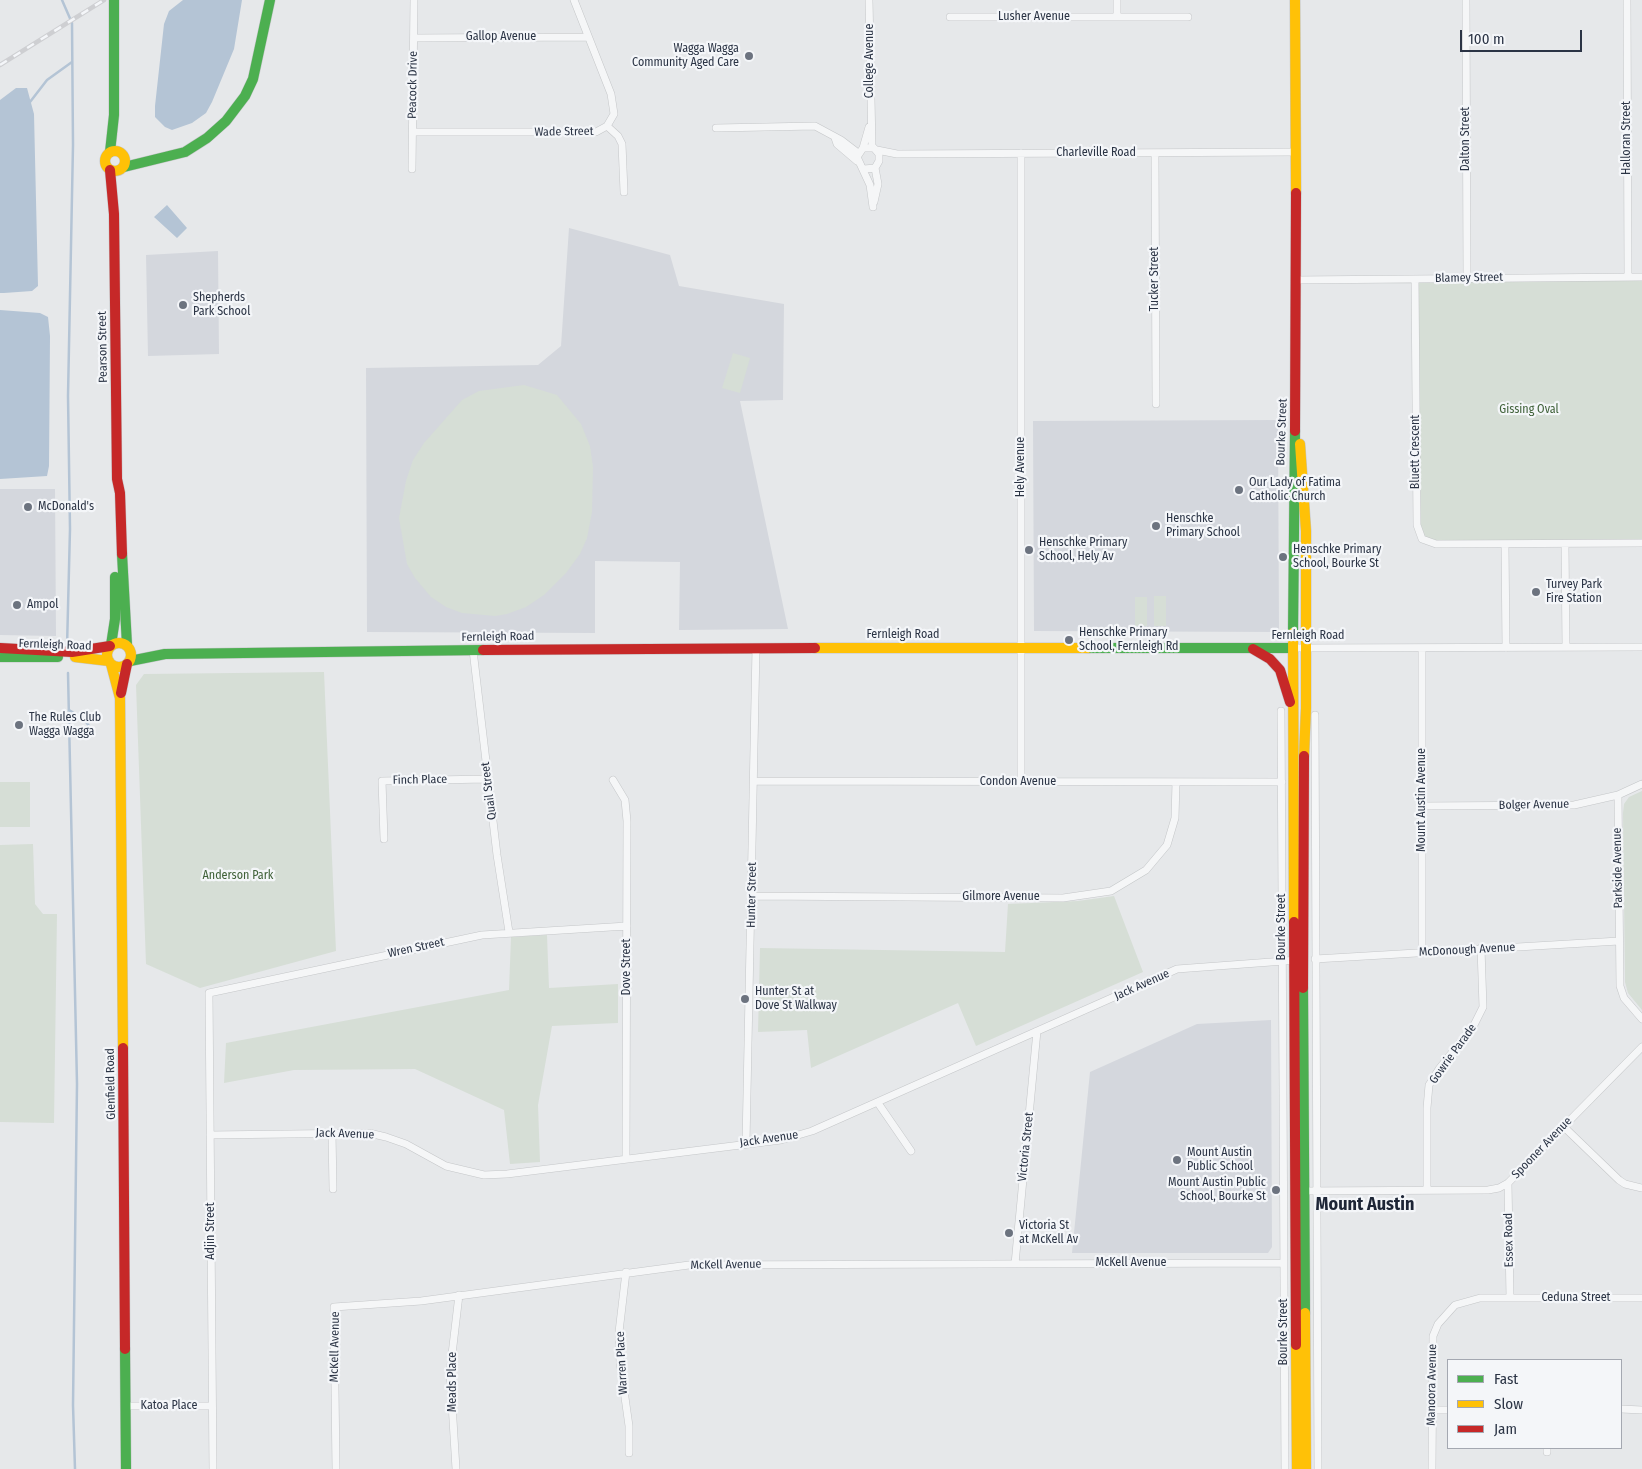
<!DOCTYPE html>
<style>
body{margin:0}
#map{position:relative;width:1642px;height:1469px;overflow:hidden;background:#e6e8ea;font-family:"Fira Sans Condensed",sans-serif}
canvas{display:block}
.legend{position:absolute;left:1447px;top:1359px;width:175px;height:90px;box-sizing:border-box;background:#f4f6f9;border:1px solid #a4a8b1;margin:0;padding:6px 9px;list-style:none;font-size:15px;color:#2b3445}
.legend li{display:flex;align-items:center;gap:10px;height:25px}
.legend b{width:25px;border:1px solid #a4a8b1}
.scale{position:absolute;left:1460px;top:30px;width:122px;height:22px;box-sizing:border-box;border:2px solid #2b3445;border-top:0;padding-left:6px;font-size:15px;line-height:18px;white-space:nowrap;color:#2b3445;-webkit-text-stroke:4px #f4f6f9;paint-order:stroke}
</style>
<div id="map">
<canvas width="1642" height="1469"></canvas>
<ul class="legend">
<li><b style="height:6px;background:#4caf50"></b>Fast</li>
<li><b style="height:6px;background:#ffc107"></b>Slow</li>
<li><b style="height:6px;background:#c62828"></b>Jam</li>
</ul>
<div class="scale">100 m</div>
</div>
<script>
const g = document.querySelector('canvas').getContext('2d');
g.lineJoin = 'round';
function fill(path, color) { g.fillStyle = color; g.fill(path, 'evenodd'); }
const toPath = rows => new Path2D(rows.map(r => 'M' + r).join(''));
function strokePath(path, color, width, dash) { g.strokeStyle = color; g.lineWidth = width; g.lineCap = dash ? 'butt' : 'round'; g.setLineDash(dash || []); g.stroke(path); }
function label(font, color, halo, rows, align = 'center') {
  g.font = font + ' "Fira Sans Condensed",sans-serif'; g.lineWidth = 4.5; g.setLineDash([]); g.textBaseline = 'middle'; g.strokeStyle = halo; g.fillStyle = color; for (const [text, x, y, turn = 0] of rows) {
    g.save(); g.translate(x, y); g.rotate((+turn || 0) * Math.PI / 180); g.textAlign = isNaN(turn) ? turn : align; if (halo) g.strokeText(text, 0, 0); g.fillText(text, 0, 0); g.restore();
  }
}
const built = toPath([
 [569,228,670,255,679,286,784,304,783,400,740,401,788,629,679,630,680,562,595,561,595,633,367,632,366,368,538,365,561,346],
 [218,251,219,354,148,356,146,255],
 [1278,420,1279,632,1034,631,1033,421],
 [0,489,55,489,56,636,0,635],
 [1271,1020,1272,1247,1268,1253,1072,1253,1090,1072,1197,1024]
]);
const green = toPath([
 [1642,277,1642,543,1436,544,1418,534,1415,279],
 [733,353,750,358,740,393,722,388],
 [524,385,557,395,581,424,590,446,593,467,592,512,587,538,580,554,566,573,544,595,526,607,507,614,495,616,462,613,446,607,431,597,415,578,407,564,399,518,406,481,413,460,424,443,462,400,479,391],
 [1154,596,1166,596,1166,626,1154,626],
 [1135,597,1147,597,1147,626,1135,626],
 [324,672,336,951,200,988,146,964,136,685,144,674],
 [0,782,30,782,30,827,0,827],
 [1642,791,1642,1010,1628,993,1625,982,1623,813,1624,804,1629,797],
 [33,844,35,904,43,914,57,914,54,1123,0,1122,0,845],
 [1114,896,1143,972,976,1046,958,1003,811,1068,807,1030,758,1032,760,948,1005,952,1008,904,1078,901],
 [547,935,549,988,618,984,618,1023,552,1026,538,1105,540,1162,510,1164,504,1110,415,1069,294,1070,224,1083,226,1043,509,990,511,937]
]);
const water = toPath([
 [183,0,242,0,234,49,212,102,206,113,192,123,172,130,165,127,155,117,155,106,164,24,169,11],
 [16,88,27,88,34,114,38,286,32,291,4,293,0,293,0,100],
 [167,205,187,228,177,238,154,217],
 [0,310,40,313,48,317,50,336,49,466,47,476,0,479]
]);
const stream = toPath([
 [62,0,72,23,73,145,68,396,70,529,67,647],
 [30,102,47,80,72,62],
 [68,673,77,1084,73,1405,75,1469],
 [69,710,84,719,89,726]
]);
const street = toPath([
 [869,0,872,147],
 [1117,0,1117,17],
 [1466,0,1467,278],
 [1627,0,1628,277],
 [950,17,1188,17],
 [414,38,588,37],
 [607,126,618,136,622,144,624,192],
 [716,128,815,126,841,140,858,153],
 [413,132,596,132,607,126,614,114,611,94,574,0],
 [835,138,837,144,857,161],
 [863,148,869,127],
 [877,150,897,154,1296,152],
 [1021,153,1021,782],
 [1155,153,1156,404],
 [412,169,414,0],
 [864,169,875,168,879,161,879,154,874,148,863,148,857,157,870,185,873,207],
 [874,202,878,184,875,168],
 [1415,279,1417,525,1422,539,1436,544,1642,543],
 [1296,280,1642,277],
 [1505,544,1506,648],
 [1565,544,1566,647],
 [1293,648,1642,647],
 [1422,648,1422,952],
 [473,650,497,855,509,932],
 [1281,711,1285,1469],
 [1315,715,1318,1469],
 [613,780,625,800,627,821,626,1158],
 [754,781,1282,782],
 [1618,795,1620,986,1624,998,1642,1019],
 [1422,806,1574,805,1618,795,1642,784],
 [384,839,382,781,487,779],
 [752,896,1063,898,1111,891,1146,870,1167,845,1175,818,1176,782],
 [1315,959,1619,941],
 [878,1103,911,1151],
 [1563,1126,1619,1180,1625,1184,1642,1188],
 [332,1133,333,1189],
 [210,1135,369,1133,386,1137,406,1144,446,1166,484,1175,507,1174,781,1140,812,1131,1177,969,1298,960],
 [746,1143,756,648],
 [1508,1183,1510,1298],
 [1427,1190,1427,1108,1429,1085,1439,1069,1474,1025,1483,1007,1481,948],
 [1300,1191,1488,1190,1499,1188,1508,1183,1642,1047],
 [1015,1264,1037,1031],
 [626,1272,619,1332,620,1362,629,1426,629,1453],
 [127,1406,212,1406],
 [1621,1409,1642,1410],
 [1431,1410,1448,1410],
 [1547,1452,1547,1448],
 [213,1469,209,993,482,935,627,926],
 [336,1469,334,1307,421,1301,689,1265,1284,1263],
 [456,1469,450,1371,459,1295],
 [1432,1469,1433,1336,1438,1324,1455,1305,1480,1298,1642,1298]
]);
const fast = toPath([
 [110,152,114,115,114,0],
 [124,167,185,152,207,138,226,121,245,96,253,79,270,0],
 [122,554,127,645],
 [1293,633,1295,431],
 [111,645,115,619,115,577],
 [1088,648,1293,648],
 [0,657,58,657],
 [130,661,165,654,483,650],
 [1303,988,1305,1313],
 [125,1349,126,1469]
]);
const slow = toPath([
 [1295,0,1296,193],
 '105 161a10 10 0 1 1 20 0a10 10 0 1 1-20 0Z',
 [1300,444,1306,531,1306,708,1304,756],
 [1293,633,1294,922],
 '107 655a12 12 0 1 1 24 0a12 12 0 1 1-24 0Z',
 [815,648,1088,648],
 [75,657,109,661],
 [111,664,120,698,123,1048],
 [1305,1313,1306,1469],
 [1296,1345,1297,1469]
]);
const jam = toPath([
 [110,170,114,214,117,479,120,493,122,554],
 [1295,431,1296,193],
 [0,648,72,652,110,646],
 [1253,649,1270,659,1280,670,1290,702],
 [483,650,815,648],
 [121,693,127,664],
 [1294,922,1296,1345],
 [1303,988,1304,756],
 [123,1048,125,1349]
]);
const rail = toPath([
 [0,65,104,0]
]);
const markers = [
 [749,56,5,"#6c737f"],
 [183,305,5,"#6c737f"],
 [1239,490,5,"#6c737f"],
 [28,507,5,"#6c737f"],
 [1156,526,5,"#6c737f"],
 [1029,550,5,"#6c737f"],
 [1283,557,5,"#6c737f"],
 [1536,592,5,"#6c737f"],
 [17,605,5,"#6c737f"],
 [1069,640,5,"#6c737f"],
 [19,725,5,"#6c737f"],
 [745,999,5,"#6c737f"],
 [1177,1160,5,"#6c737f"],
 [1276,1190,5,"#6c737f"],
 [1009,1233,5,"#6c737f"]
];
const streetNames = [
 ["Lusher Avenue",1034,17],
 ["Gallop Avenue",501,37],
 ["College Avenue",870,61,-90],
 ["Peacock Drive",413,85,-89],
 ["Wade Street",564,132,-1],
 ["Halloran Street",1627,138,-90],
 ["Dalton Street",1466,139,-90],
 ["Charleville Road",1096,153],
 ["Blamey Street",1469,278,-1],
 ["Tucker Street",1155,279,-90],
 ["Pearson Street",103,347,-91],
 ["Bourke Street",1282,432,-88],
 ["Bluett Crescent",1416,452,-90],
 ["Hely Avenue",1021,467,-90],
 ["Fernleigh Road",903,635],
 ["Fernleigh Road",1308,636],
 ["Fernleigh Road",498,637,-1],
 ["Fernleigh Road",55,645,2],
 ["Finch Place",420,780,-1],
 ["Condon Avenue",1018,782],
 ["Quail Street",489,791,-97],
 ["Mount Austin Avenue",1422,800,-90],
 ["Bolger Avenue",1534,805,-1],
 ["Parkside Avenue",1618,868,-91],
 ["Hunter Street",752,895,-89],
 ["Gilmore Avenue",1001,897],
 ["Bourke Street",1282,927,-90],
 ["Wren Street",416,948,-12],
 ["McDonough Avenue",1467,950,-3],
 ["Dove Street",627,967,-90],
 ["Jack Avenue",1142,985,-24],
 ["Gowrie Parade",1453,1054,-54],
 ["Glenfield Road",111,1084,-91],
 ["Jack Avenue",345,1134,2],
 ["Jack Avenue",769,1139,-8],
 ["Victoria Street",1026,1147,-84],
 ["Spooner Avenue",1542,1148,-46],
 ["Adjin Street",211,1231,-90],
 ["Essex Road",1509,1240,-91],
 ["McKell Avenue",1131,1263],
 ["McKell Avenue",726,1265,-1],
 ["Ceduna Street",1576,1298],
 ["Bourke Street",1284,1332,-90],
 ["McKell Avenue",335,1347,-89],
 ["Warren Place",622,1363,-93],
 ["Meads Place",453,1382,-90],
 ["Manoora Avenue",1432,1385,-89],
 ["Katoa Place",169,1406]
];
const poiNames = [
 ["Wagga Wagga",739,49,"right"],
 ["Community Aged Care",739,63,"right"],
 ["Shepherds",193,298],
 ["Park School",193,312],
 ["Our Lady of Fatima",1249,483],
 ["Catholic Church",1249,497],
 ["McDonald's",38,507],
 ["Henschke",1166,519],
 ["Primary School",1166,533],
 ["Henschke Primary",1039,543],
 ["School, Hely Av",1039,557],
 ["Henschke Primary",1293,550],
 ["School, Bourke St",1293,564],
 ["Turvey Park",1546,585],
 ["Fire Station",1546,599],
 ["Ampol",27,605],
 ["Henschke Primary",1079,633],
 ["School, Fernleigh Rd",1079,647],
 ["The Rules Club",29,718],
 ["Wagga Wagga",29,732],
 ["Hunter St at",755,992],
 ["Dove St Walkway",755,1006],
 ["Mount Austin",1187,1153],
 ["Public School",1187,1167],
 ["Mount Austin Public",1266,1183,"right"],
 ["School, Bourke St",1266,1197,"right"],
 ["Victoria St",1019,1226],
 ["at McKell Av",1019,1240]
];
const parkNames = [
 ["Gissing Oval",1529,410],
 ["Anderson Park",238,876]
];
const districtNames = [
 ["Mount Austin",1365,1205]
];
fill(built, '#d4d7dd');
fill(green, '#d6ded6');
fill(water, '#b4c4d5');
strokePath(stream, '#b4c4d5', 2.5);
strokePath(street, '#c4c6c8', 8);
strokePath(fast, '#c4c6c8', 11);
strokePath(slow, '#c4c6c8', 11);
strokePath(jam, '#c4c6c8', 11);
strokePath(street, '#f5f6f7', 7);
strokePath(fast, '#4caf50', 10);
strokePath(slow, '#ffc107', 10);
strokePath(jam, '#c62828', 10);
strokePath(rail, '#cecfd2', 4.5);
strokePath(rail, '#f4f6f9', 2.5, [8]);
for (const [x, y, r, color] of markers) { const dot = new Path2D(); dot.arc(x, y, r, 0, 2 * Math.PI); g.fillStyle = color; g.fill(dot); strokePath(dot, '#f4f6f9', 2); }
label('12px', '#2b3445', '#f4f6f9', streetNames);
label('12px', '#2b3445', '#f4f6f9', poiNames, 'left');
label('12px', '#3f6138', '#f4f6f9', parkNames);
label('bold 18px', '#1d2536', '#f4f6f9', districtNames);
</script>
